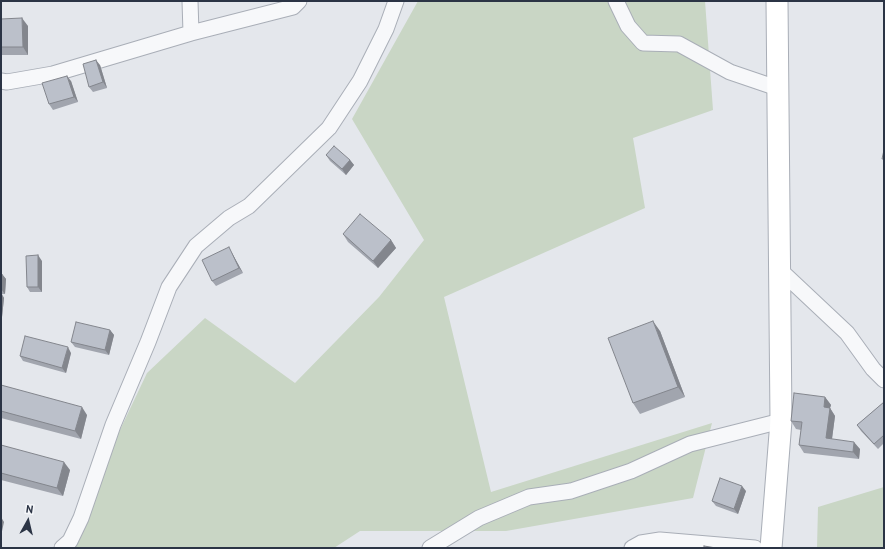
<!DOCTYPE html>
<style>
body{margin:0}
#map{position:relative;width:885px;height:549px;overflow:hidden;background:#e4e7ec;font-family:"PT Sans",sans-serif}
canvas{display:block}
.frame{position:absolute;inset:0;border:2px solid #2b3445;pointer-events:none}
.north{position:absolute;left:8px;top:501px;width:40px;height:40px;-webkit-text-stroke:3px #f4f6f9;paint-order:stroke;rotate:8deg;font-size:11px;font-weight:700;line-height:16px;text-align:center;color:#2b3445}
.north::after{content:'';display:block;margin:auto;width:14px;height:18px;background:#2b3445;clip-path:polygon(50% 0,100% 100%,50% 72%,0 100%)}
</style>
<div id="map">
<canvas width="885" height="549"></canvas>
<div class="frame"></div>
<div class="north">N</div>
</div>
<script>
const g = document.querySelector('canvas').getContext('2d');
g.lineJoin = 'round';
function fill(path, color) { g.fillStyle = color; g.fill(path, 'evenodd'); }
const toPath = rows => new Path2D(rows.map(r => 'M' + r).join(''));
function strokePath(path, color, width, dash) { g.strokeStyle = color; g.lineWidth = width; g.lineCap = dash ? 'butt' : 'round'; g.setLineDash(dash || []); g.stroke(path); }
const green = toPath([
 [418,1,705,1,713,110,633,138,645,208,444,297,491,492,712,423,693,498,506,531,360,531,334,548,64,548,147,373,205,318,295,383,379,297,424,240,352,119],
 [884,487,884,548,817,548,818,507]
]);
const street = toPath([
 [190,1,191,33],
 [616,1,628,26,643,43,679,44,730,72,777,88],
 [1,81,7,82,53,74,191,33,293,7,299,1],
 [781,271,847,333,873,369,884,380],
 [62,548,70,541,81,518,113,425,148,342,169,287,196,246,229,218,249,206,329,128,360,81,386,29,396,1],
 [430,548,479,518,529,497,571,491,631,471,690,444,781,421],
 [632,548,641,543,660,540,755,548]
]);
const secondary = toPath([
 [771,548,781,421,777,1]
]);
const wall = toPath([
 [1,19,28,26,28,55,1,55],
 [100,65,107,88,93,92,89,87],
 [71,81,78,102,53,110,49,104],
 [326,155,350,160,354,165,346,175,330,161],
 [343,234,391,240,396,248,378,268,348,242],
 [232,253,243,273,216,286,212,281],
 [42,261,42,292,30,292,27,287],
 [1,273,2,274,6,279,5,294,2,294,4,298,2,317,1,317],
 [110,330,114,335,109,355,75,347,71,342],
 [660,331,685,397,640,414,633,403],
 [71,353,66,373,23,361,20,356],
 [1,385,87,415,81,439,1,418],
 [825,397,831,405,830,408,835,416,832,439,860,449,859,459,804,453,799,445,801,430,796,429,791,421],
 [884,402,884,443,878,449,861,431,857,425],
 [1,445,70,470,63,496,1,480],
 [746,491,738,514,716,506,712,501]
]);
const shadedWall = toPath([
 [22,18,28,26,28,55,23,47],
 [96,60,100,65,107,88,103,82],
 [67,76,71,81,78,102,74,97],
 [350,160,354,165,346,175,342,169],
 [391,240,396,248,378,268,373,261],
 [229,247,232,253,243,273,239,268],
 [38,255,42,261,42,292,38,287],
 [2,274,6,279,5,294,1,289],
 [1,293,4,298,2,317,1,315],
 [653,321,660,331,685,397,678,387],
 [110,330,114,335,109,355,105,350],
 [68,347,71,353,66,373,62,368],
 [825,397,831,405,830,408,835,416,831,446,826,438,824,407],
 [82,407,87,415,81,439,75,431],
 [854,442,860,449,859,459,853,452],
 [64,462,70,470,63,496,57,488],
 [742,486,746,491,738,514,734,509],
 [1,517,4,522,1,536]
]);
const building = toPath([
 [22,18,23,47,1,47,1,19,22,18],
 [96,60,103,82,89,87,83,64,96,60],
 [67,76,74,97,49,104,42,83,67,76],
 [334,146,350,160,342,169,326,155,334,146],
 [884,150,884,159,882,159,884,150],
 [360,214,391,240,373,261,343,234,360,214],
 [229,247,239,268,212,281,202,260,229,247],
 [38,255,38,287,27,287,26,256,38,255],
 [1,273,2,274,1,287,1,273],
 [653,321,678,387,633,403,608,338,653,321],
 [76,322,110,330,105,350,71,342,76,322],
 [25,336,68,347,62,368,20,356,25,336],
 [1,385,82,407,75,431,1,411,1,385],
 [794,393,825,397,824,407,830,408,826,438,854,442,853,452,799,445,802,422,791,421,794,393],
 [884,402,884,435,874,444,857,425,884,402],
 [1,445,64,462,57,488,1,473,1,445],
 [720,478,742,486,734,509,712,501,720,478],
 [704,546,716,548,704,548,704,546]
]);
fill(green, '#c9d6c5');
strokePath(street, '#a9aeb7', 17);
strokePath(secondary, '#a9aeb7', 23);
strokePath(street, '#f7f8fa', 15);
strokePath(secondary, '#fff', 21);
fill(wall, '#a1a5ae');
fill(shadedWall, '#83868d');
fill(building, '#bbc0ca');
strokePath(building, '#83868d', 1);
</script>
